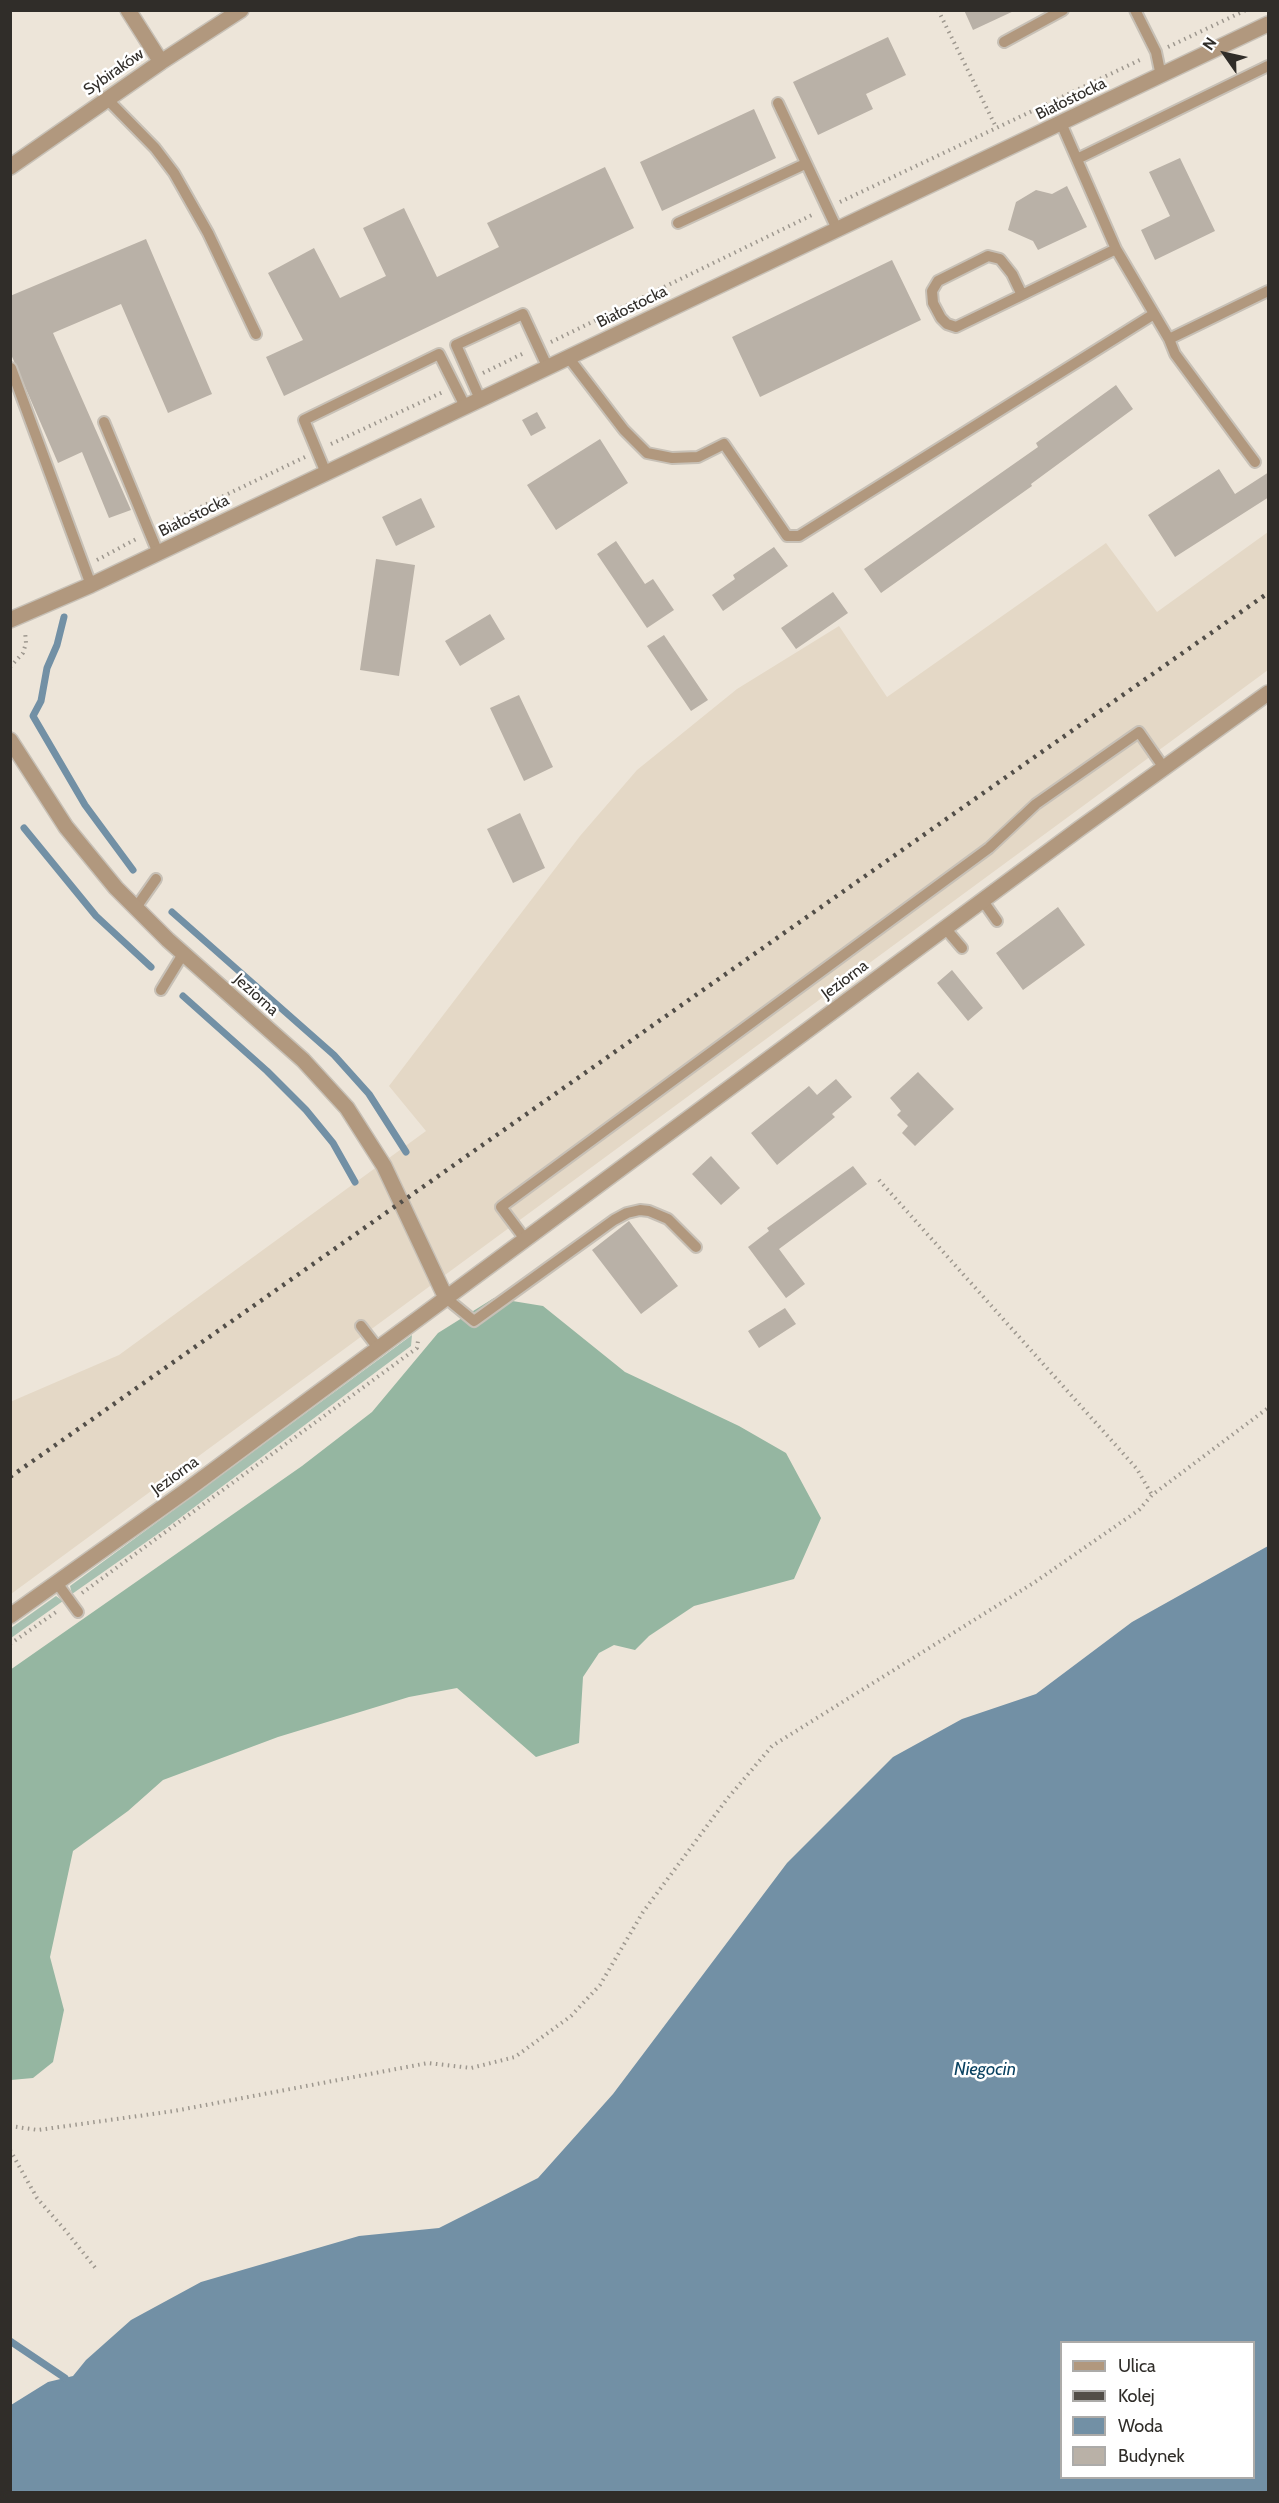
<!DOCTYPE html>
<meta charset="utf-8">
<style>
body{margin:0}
#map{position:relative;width:1279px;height:2503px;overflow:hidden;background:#ede5d9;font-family:Cabin,sans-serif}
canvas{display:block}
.frame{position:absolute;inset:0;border:12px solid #302d29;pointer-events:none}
.legend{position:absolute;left:1060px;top:2341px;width:195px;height:138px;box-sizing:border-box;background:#fff;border:2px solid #acaba9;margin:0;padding:8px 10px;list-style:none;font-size:18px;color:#302d29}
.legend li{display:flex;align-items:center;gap:12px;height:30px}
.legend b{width:30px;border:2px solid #acaba9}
.north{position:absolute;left:1195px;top:24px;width:60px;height:60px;-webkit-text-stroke:4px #fff;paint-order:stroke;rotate:304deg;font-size:16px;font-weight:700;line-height:24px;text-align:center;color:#302d29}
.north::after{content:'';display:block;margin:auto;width:21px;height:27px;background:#302d29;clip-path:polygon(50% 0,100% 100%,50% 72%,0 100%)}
</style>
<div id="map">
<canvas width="1279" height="2503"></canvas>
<div class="frame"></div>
<ul class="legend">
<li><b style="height:8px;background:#b1987e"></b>Ulica</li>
<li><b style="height:8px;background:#524e48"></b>Kolej</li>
<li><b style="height:16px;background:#7290a5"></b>Woda</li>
<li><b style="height:16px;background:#b9b1a7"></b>Budynek</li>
</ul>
<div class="north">N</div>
</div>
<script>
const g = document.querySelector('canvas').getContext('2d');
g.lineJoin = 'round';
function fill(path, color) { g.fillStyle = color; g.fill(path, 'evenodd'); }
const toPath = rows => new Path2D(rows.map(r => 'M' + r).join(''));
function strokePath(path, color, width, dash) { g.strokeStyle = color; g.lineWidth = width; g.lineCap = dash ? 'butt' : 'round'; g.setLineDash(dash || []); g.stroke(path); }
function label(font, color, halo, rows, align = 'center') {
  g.font = font + ' Cabin,sans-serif'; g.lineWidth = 5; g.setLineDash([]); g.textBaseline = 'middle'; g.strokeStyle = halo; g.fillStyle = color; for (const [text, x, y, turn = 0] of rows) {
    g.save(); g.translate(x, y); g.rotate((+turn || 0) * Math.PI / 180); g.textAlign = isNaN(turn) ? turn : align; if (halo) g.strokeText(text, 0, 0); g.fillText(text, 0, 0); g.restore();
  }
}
const built = toPath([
 [1268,532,1268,670,11,1594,10,1402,119,1355,426,1131,389,1086,580,836,637,770,737,689,839,626,887,697,1106,543,1157,612]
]);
const green = toPath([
 [412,1335,411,1346,169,1526,72,1594,70,1586],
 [56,1596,63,1601,11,1638,11,1628]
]);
const forest = toPath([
 [494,1298,543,1306,625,1372,739,1426,786,1453,821,1518,794,1579,694,1606,649,1636,635,1650,614,1645,599,1653,583,1677,579,1743,536,1757,457,1688,409,1697,278,1737,163,1780,128,1811,73,1851,50,1957,64,2010,53,2062,33,2078,11,2080,10,1670,302,1466,372,1412,438,1333]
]);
const water = toPath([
 [1268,1546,1268,2492,11,2492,11,2405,48,2382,73,2376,86,2360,131,2320,201,2282,359,2236,439,2228,538,2178,613,2094,787,1863,893,1757,962,1719,1036,1694,1132,1622],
 [1062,2342,1254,2342,1254,2478,1062,2478]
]);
const stream = toPath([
 [64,617,57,645,47,668,41,701,33,716,85,805,133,870],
 [24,828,96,916,151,967],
 [172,912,334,1055,369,1094,406,1152],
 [183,996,267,1071,306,1110,333,1143,355,1182],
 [10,2341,65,2378]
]);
const building = toPath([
 [964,10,1016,10,973,30],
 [888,37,906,75,866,94,873,109,818,135,793,82],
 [754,109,776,158,662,211,640,162],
 [1180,158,1215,231,1155,260,1141,230,1170,216,1149,172],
 [605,167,634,228,284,396,266,357,303,340,268,273,314,248,340,298,386,276,363,228,404,208,437,277,499,247,487,223],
 [1067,186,1087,227,1038,250,1033,241,1008,230,1016,202,1036,190,1052,194],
 [146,239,212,394,168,413,121,304,53,333,131,510,109,518,82,452,58,463,10,352,10,296],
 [892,260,921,320,760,397,732,337],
 [1116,385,1133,409,1031,484,1032,486,881,593,864,569,1038,447,1036,443],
 [537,412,546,428,531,436,522,420],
 [600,439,628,483,556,530,527,485],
 [1219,469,1235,494,1269,472,1269,497,1175,557,1148,515],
 [421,498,435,527,396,546,382,517],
 [616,541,645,584,653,579,674,610,647,628,597,554],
 [774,547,788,566,723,611,712,595,735,579,733,575],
 [376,559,415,565,399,676,360,670],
 [833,592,848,613,796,649,781,628],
 [490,614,505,639,460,666,445,641],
 [664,635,708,700,691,711,647,646],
 [519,695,553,767,524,781,490,708],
 [520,813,545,868,513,883,487,829],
 [1058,907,1085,945,1023,990,996,953],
 [952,970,983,1008,968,1021,937,983],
 [918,1072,954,1109,915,1146,902,1133,908,1126,897,1115,901,1111,890,1098],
 [836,1079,852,1097,832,1114,835,1117,777,1165,751,1133,809,1086,817,1095],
 [711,1156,740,1188,721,1205,692,1174],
 [853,1166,867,1184,779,1249,805,1284,786,1298,748,1247,769,1231,767,1228],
 [629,1221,678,1286,641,1314,592,1250],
 [785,1308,796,1324,759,1348,748,1331]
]);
const path = toPath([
 [938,10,996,127],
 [1168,47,1246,10],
 [840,202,1142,59],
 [551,342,814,214],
 [483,373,524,353],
 [331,444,443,392],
 [163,525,305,457],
 [97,560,138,538],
 [10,667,23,653,26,643,25,631],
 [879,1180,1137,1469,1152,1495],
 [82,1593,417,1348,418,1341],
 [10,1644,59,1610],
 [10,2126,38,2130,174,2111,428,2063,471,2068,515,2057,571,2016,600,1985,643,1912,727,1799,772,1746,1035,1582,1139,1510,1152,1495,1268,1408],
 [10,2150,37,2198,65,2230,97,2270]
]);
const service = toPath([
 [1135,10,1156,52,1161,76],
 [1004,42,1063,10],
 [107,99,155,148,174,173,208,233,256,334],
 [778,103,837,229],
 [1061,123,1116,249,1169,339,1268,291],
 [1077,159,1268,66],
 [678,223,805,164],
 [1022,295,1012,274,1000,259,988,256,938,281,932,291,933,303,941,318,947,324,956,327,1022,295,1116,249],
 [1169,339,1175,354,1255,462],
 [568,357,624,430,647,453,672,458,698,457,724,444,787,536,799,536,1154,314],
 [11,368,91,585],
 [480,399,456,345,523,314,547,366],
 [104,422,158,553],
 [326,473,304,420,439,354,465,406],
 [983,901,997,921],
 [135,909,156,879],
 [945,928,962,948],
 [161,990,183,954],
 [525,1239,501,1207,989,848,1036,804,1139,732,1164,768],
 [446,1298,474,1321,614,1220,627,1213,640,1210,649,1211,668,1219,696,1247],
 [361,1326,378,1348],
 [57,1583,78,1612]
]);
const minor = toPath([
 [128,10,161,62],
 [10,167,161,62,241,10],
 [10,740,66,827,116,888,168,940,303,1060,347,1108,384,1166,446,1298],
 [10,1616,187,1490,1079,829,1268,693]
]);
const tertiary = toPath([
 [10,620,91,585,1268,24]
]);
const rail = toPath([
 [10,1477,1268,593]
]);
const streetNames = [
 ["Sybiraków",114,72,-35],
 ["Białostocka",1071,99,-26],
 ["Białostocka",632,307,-26],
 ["Białostocka",194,516,-26],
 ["Jeziorna",845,980,-37],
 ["Jeziorna",256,995,42],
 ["Jeziorna",175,1476,-36]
];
const waterNames = [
 ["Niegocin",985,2070]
];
fill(built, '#e4d8c6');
fill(green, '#a7c0b0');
fill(forest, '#95b6a1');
fill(water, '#7290a5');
strokePath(stream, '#7290a5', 7);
fill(building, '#b9b1a7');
strokePath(service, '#c7c0b6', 14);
strokePath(minor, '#c7c0b6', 18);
strokePath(tertiary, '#c7c0b6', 18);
strokePath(path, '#9e988f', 4, [1.5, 4.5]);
strokePath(service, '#b1987e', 10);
strokePath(minor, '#b1987e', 15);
strokePath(tertiary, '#b1987e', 15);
strokePath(rail, '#524e48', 4.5, [3, 6]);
label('16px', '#302d29', '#fff', streetNames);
label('italic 18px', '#0b4362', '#fff', waterNames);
</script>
